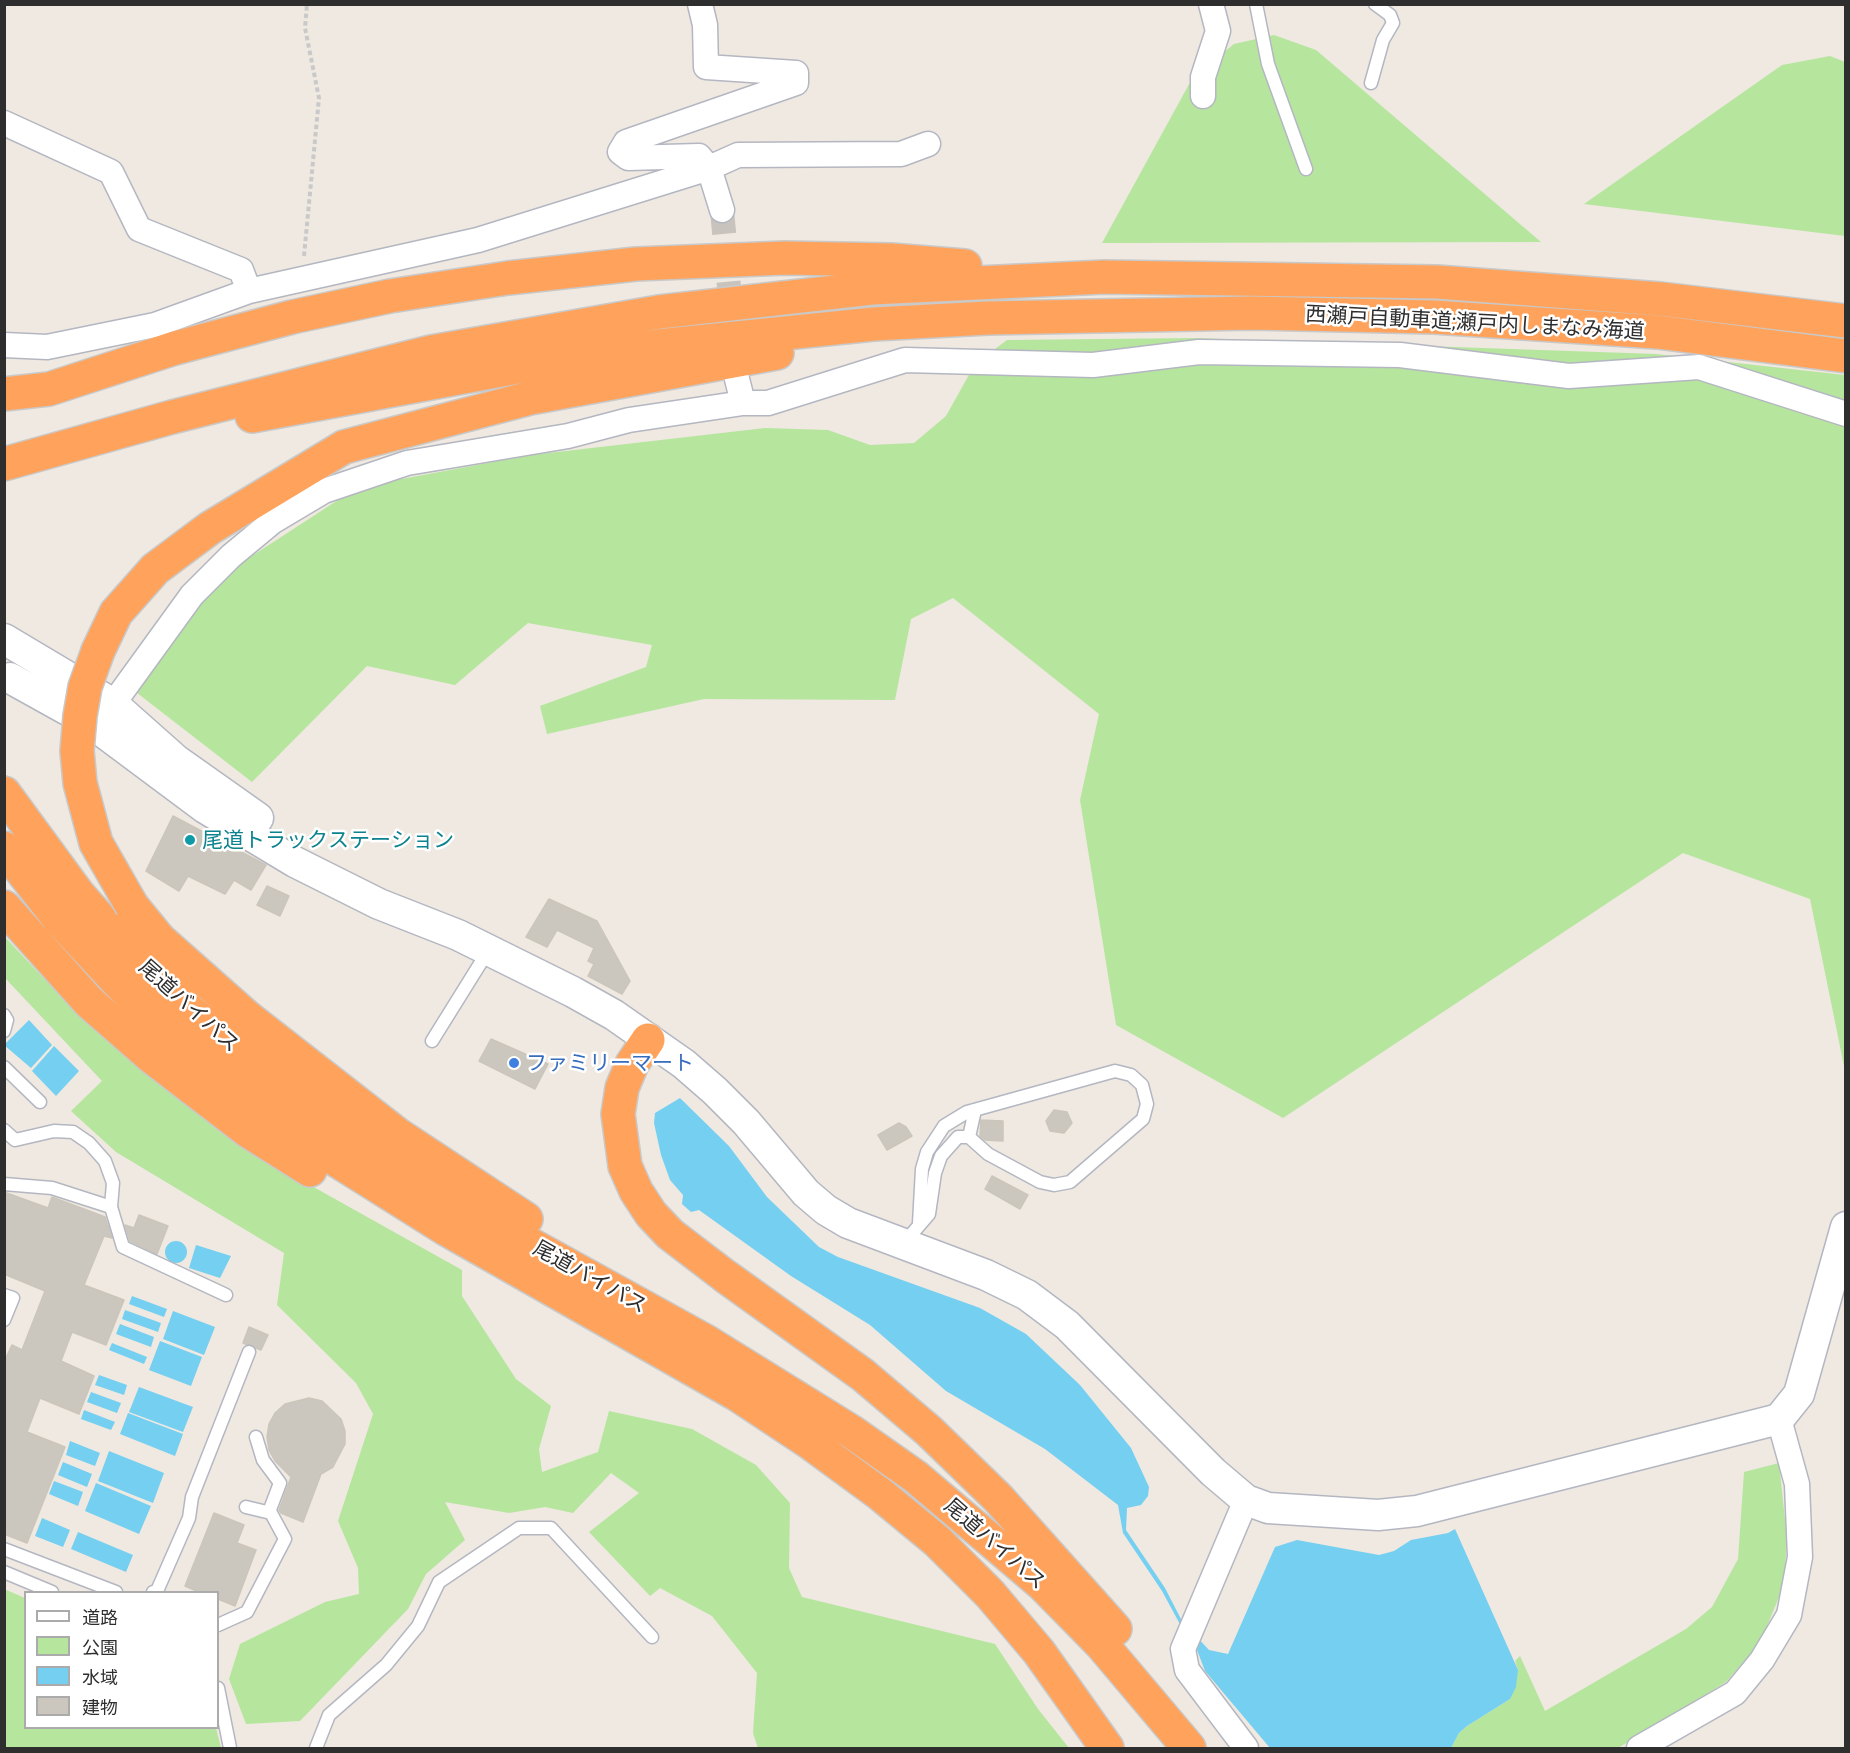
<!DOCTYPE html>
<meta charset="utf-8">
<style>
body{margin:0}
#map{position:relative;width:1850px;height:1753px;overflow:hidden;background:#efe9e1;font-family:"Asap Condensed","Noto Sans JP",sans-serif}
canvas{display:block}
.frame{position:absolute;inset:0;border:6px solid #2e2e2e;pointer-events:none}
.legend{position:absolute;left:24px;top:1591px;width:195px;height:138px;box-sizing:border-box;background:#fff;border:2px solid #ababab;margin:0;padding:8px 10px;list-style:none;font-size:18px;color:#2e2e2e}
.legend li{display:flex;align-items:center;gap:12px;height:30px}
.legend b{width:30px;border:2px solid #ababab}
</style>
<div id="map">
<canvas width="1850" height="1753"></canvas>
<div class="frame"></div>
<ul class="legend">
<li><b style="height:8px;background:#fff"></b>道路</li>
<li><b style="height:16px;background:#b6e59e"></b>公園</li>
<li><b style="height:16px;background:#75cff0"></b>水域</li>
<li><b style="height:16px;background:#cbc7bf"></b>建物</li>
</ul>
</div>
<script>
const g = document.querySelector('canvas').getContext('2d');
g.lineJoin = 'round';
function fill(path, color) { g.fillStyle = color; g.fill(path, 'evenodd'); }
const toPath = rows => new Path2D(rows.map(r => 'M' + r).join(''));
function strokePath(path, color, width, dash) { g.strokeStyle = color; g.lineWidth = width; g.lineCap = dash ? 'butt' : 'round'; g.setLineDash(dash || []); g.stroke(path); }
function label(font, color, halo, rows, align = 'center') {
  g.font = font + ' "Asap Condensed","Noto Sans JP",sans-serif'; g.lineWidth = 5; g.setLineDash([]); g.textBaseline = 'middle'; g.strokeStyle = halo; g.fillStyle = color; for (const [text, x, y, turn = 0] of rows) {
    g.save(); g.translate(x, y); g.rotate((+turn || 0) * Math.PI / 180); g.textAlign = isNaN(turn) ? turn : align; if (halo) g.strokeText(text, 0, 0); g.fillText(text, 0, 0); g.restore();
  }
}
const green = toPath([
 [1274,35,1316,50,1541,242,1102,243,1193,77,1234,44],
 [1830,56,1845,62,1845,236,1584,204,1782,65],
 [1195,338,1656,354,1845,375,1845,1071,1810,899,1683,853,1283,1118,1116,1025,1080,800,1099,714,953,598,911,619,895,700,704,699,547,734,540,706,646,667,652,645,528,623,455,685,367,666,252,782,132,689,218,578,358,487,531,455,765,428,828,430,870,445,914,443,946,416,970,373,987,355,1007,340],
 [4,936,69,1005,125,1053,276,1166,462,1270,462,1296,516,1379,551,1406,539,1449,542,1472,598,1452,609,1411,692,1429,756,1465,790,1503,789,1568,802,1597,995,1644,1038,1709,1069,1748,758,1748,753,1733,757,1673,712,1616,660,1588,650,1596,589,1532,639,1493,611,1473,573,1513,545,1507,509,1513,445,1502,465,1540,426,1574,408,1609,300,1721,246,1724,229,1679,240,1644,325,1602,359,1594,358,1568,338,1521,373,1414,356,1383,277,1305,284,1253,116,1152,71,1111,102,1081,5,978],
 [1779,1463,1787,1538,1784,1585,1760,1643,1726,1682,1618,1748,1451,1748,1459,1733,1467,1726,1510,1699,1518,1670,1515,1661,1520,1656,1545,1711,1686,1629,1712,1607,1738,1559,1744,1472],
 [4,1589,25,1598,26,1728,216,1728,221,1748,5,1748]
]);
const water = toPath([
 [29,1020,52,1045,31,1068,4,1045],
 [54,1046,79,1071,56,1096,32,1071],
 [680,1098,729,1146,767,1197,819,1247,838,1257,980,1308,1026,1334,1080,1385,1131,1448,1149,1487,1148,1496,1141,1505,1127,1508,1126,1530,1165,1588,1183,1623,1182,1628,1162,1591,1123,1533,1118,1505,1045,1449,946,1391,870,1325,791,1276,699,1210,691,1212,682,1204,683,1195,670,1180,661,1155,654,1123,655,1113],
 '165 1252a11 11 0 1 1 22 0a11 11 0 1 1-22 0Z',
 [196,1245,231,1256,220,1278,189,1268],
 [132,1296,167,1309,164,1317,129,1304],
 [125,1310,161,1323,158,1332,122,1319],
 [173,1311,215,1327,204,1355,163,1339],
 [120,1324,154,1337,151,1347,116,1334],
 [160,1341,202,1357,191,1386,149,1370],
 [112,1343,147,1357,144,1364,109,1350],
 [99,1375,127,1385,124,1395,95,1385],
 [139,1387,193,1407,183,1432,129,1412],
 [91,1392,121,1403,117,1413,87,1402],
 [84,1410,115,1422,111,1430,81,1419],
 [128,1413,183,1434,175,1456,120,1434],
 [70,1441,100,1453,95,1466,66,1455],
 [109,1451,164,1473,153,1503,98,1481],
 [63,1462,92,1474,87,1487,58,1475],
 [54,1481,83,1492,78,1506,49,1494],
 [96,1483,151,1506,139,1534,85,1511],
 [42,1518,70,1530,63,1547,35,1536],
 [1455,1529,1518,1670,1516,1687,1510,1699,1467,1726,1459,1733,1451,1748,1270,1748,1205,1671,1194,1642,1196,1636,1209,1650,1228,1654,1275,1547,1297,1540,1379,1555,1394,1551,1411,1540,1448,1533],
 [78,1532,133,1555,126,1572,71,1549]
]);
const building = toPath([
 [173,816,266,865,251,890,234,880,225,894,188,876,179,891,146,871,173,816],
 [267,886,289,896,280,916,257,905,267,886],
 [549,899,597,921,630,981,622,994,588,976,594,964,588,961,594,948,557,930,547,947,526,937,549,899],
 [491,1039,548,1064,535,1089,479,1061,491,1039],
 [1054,1110,1067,1112,1072,1123,1064,1133,1050,1131,1046,1121,1054,1110],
 [981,1120,1003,1121,1003,1141,985,1140,980,1136,981,1120],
 [899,1123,906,1127,912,1136,887,1150,878,1135,899,1123],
 [992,1176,1028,1195,1020,1209,985,1189,992,1176],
 [4,1192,48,1208,52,1197,105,1217,112,1238,104,1236,84,1285,124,1300,106,1345,72,1332,61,1361,94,1376,79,1414,40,1398,27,1432,65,1447,27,1543,4,1534,4,1362,12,1345,22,1350,45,1291,4,1274,4,1192],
 [139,1215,168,1226,157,1254,130,1241,125,1225,134,1228,139,1215],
 [249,1327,268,1335,261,1350,243,1343,249,1327],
 [309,1398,322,1401,341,1419,345,1431,345,1444,333,1467,321,1474,303,1522,281,1513,279,1510,291,1477,275,1461,269,1450,267,1437,269,1424,275,1413,285,1404,309,1398],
 [214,1513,244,1525,237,1543,256,1550,235,1606,218,1599,218,1593,201,1593,185,1586,214,1513]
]);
const minorTunnel = toPath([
 [722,210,732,320]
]);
const path = toPath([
 [304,256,319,98,305,28,307,4]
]);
const service = toPath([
 [1256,4,1268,64,1306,169],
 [1371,83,1383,40,1393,23,1390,15,1375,4],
 [4,1015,7,1020,4,1031],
 [432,1041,488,951],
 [4,1067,40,1102],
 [4,1130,15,1140,54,1131,73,1132,89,1143,105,1161,113,1183,111,1207,52,1188,4,1184],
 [969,1137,975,1110],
 [111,1207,123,1247,226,1295],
 [904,1243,929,1214,935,1173,941,1156,958,1137,969,1137,988,1154,1040,1182,1054,1185,1070,1182,1143,1119,1147,1104,1142,1085,1131,1075,1115,1071,967,1112,944,1126,927,1152,922,1169,919,1223],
 [4,1295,13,1298,4,1320],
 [256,1437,263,1460,280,1483,269,1512],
 [4,1549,116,1592],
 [4,1572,52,1592],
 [153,1592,157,1591,189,1518,192,1497,249,1352],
 [218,1625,247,1612,285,1539,271,1513,246,1507],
 [218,1688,230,1748],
 [316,1748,329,1715,386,1665,418,1626,439,1582,519,1528,551,1528,652,1637]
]);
const minor = toPath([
 [700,4,705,25,706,67,796,73,796,83,626,142,620,152,628,158,699,156,709,168,738,155,901,154,928,144],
 [1203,96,1203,77,1218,31,1211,4],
 [4,123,111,172,139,229,241,270,249,291],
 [4,345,47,347,155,325,249,291,478,240,709,168,722,210],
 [743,403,768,403,905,360,1093,365,1199,352,1400,355,1569,376,1699,367,1846,414],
 [113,704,192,595,231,556,272,522,324,491,407,463,568,436,629,420,743,403,737,379],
 [1246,1500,1183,1649,1187,1670,1246,1748],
 [1639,1748,1735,1693,1762,1660,1789,1615,1800,1557,1797,1484,1779,1419]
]);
const tertiary = toPath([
 [4,639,113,704,176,760,258,818],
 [10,678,91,723,205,808,295,862,379,904,458,935,573,992,614,1015,684,1064,715,1091,746,1122,806,1193,826,1210,848,1223,986,1275,1027,1295,1067,1325,1213,1472,1246,1500,1268,1508,1378,1515,1417,1511,1779,1419,1799,1394,1846,1227]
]);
const motorway = toPath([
 [4,394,49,389,175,348,292,317,390,296,508,278,636,264,785,258,891,260,965,266],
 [252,416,561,359,658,346,874,324,988,318,1253,313,1434,317,1657,332,1846,356],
 [4,464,172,417,431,352,659,312,872,288,1104,277,1437,282,1661,299,1846,321],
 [98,651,116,613,155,569,210,528,344,447,530,398,777,353],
 [4,793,78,894,130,953,191,1012,255,1065,323,1117,390,1162,466,1209,707,1342,852,1432,916,1477,1042,1584,1102,1645,1189,1748],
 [4,848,60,920,114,978,176,1040,298,1136,446,1229,738,1395,809,1442,880,1494,937,1541,990,1594,1039,1652,1107,1748],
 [132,906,159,939,247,1017,397,1134,526,1219],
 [4,907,89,1002,153,1058,248,1131,310,1170],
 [648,1040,632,1064,622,1088,618,1114,625,1166,636,1191,651,1214,670,1234,725,1276,863,1375,929,1431,998,1498,1115,1629]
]);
const motorwayBridge = toPath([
 [98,651,85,687,80,716,77,751,80,783,96,843,132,906]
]);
const markers = [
 [190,840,6,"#0f9aa8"],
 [514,1063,6,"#3f7fe0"]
];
const streetNames = [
 ["西瀬戸自動車道;瀬戸内しまなみ海道",1475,323,3],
 ["尾道バイパス",189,1006,42],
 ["尾道バイパス",590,1277,29],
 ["尾道バイパス",995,1544,41]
];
const cultureNames = [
 ["尾道トラックステーション",202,840]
];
const shopNames = [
 ["ファミリーマート",526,1063]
];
fill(green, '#b6e59e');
fill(water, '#75cff0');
fill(building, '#cbc7bf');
strokePath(building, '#cbc5ba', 1.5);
strokePath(minorTunnel, '#c8c4bd', 24, [24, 12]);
strokePath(service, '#b4b7c1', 15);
strokePath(minor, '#b4b7c1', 27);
strokePath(tertiary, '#b4b7c1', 33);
strokePath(motorway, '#c9c9c9', 36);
strokePath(path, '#c9c9c9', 4, [4.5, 3]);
strokePath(service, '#fff', 12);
strokePath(minor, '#fff', 24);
strokePath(tertiary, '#fff', 30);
strokePath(motorway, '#ffa35c', 33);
strokePath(motorwayBridge, '#c9c9c9', 36, []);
strokePath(motorwayBridge, '#ffa35c', 33);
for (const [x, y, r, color] of markers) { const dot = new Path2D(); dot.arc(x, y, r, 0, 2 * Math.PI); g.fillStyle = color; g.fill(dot); strokePath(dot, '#fff', 2); }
label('21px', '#2e2e2e', '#fff', streetNames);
label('21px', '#0d838f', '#fff', cultureNames, 'left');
label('21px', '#366cbe', '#fff', shopNames, 'left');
</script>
